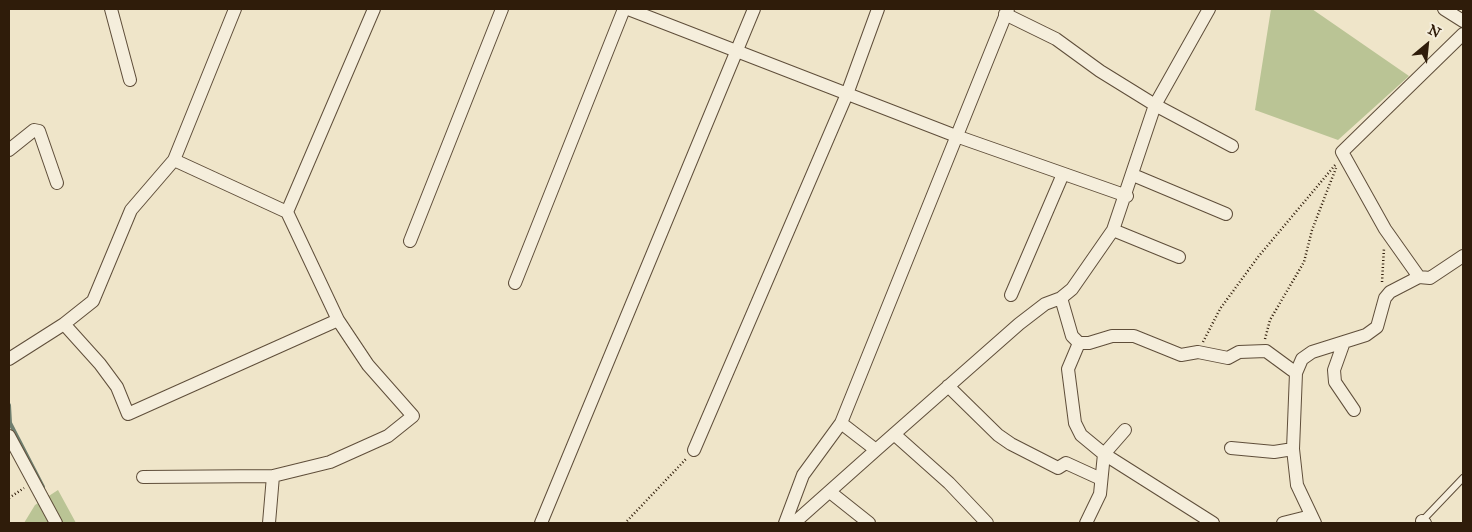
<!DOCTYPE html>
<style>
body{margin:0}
#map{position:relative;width:1472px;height:532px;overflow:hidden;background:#efe5c9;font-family:"IM FELL Great Primer",serif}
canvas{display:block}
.frame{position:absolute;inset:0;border:10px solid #2f1c0a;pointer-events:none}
.north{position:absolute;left:1402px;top:20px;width:50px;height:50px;-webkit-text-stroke:4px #f5eedc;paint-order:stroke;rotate:28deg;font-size:14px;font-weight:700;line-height:20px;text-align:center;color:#2f1c0a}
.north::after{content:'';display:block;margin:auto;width:18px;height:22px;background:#2f1c0a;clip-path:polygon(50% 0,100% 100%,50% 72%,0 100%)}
</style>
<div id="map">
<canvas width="1472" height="532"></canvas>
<div class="frame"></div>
<div class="north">N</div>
</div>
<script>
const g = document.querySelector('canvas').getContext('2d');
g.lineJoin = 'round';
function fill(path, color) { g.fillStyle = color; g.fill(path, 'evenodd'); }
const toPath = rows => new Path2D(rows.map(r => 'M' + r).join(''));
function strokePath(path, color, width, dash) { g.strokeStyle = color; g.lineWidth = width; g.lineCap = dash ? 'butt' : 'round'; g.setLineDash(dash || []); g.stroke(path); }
const green = toPath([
 [1271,9,1312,9,1409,76,1338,140,1255,110],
 [58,490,76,523,24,523,35,505]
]);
const stream = toPath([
 [9,405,10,423,43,487]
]);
const path = toPath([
 [1382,282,1384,248],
 [1265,339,1270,320,1304,262,1312,230,1336,168],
 [1203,342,1220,309,1258,257,1336,164],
 [9,498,24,488],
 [627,521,686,459]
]);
const lane = toPath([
 [1421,522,1463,478]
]);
const street = toPath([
 [111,9,130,80],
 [628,9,956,136,1127,196],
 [1444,9,1463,21],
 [1005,14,1056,39,1100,71,1155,105,1232,146],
 [1463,34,1342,152,1385,229,1419,277,1430,278,1463,256],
 [9,150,34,130,39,131,57,183],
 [1133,175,1226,214],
 [287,212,374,9],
 [1113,230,1179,257],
 [410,241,502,9],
 [515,283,624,9],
 [1011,295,1063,174],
 [1061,298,1072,336,1079,343,1089,343,1112,336,1134,336,1181,355,1198,352,1228,358,1239,352,1266,351,1296,373],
 [64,324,93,301,131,210,174,160,235,9],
 [1344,342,1334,370,1335,382,1354,410],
 [1079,343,1068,369,1075,423,1081,435,1104,454,1213,523],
 [9,359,64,324,100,364,117,387,128,414,338,320,287,212,174,160],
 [948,386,998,435,1011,444,1058,468,1066,463,1101,479],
 [894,434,949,483,987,523],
 [9,436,56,523],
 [1231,448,1274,452,1293,449],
 [694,450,847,94,878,9],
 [876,450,1019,324,1045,304,1061,298,1072,289,1113,230,1155,105,1209,9],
 [143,477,273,476,330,462,388,436,413,416,368,365,338,320],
 [830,492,869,523],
 [1422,521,1425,523],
 [269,523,273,476],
 [541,523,754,9],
 [785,523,803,475,841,423,1008,9],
 [794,523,876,450,841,423],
 [1086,523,1100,494,1104,454,1125,430],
 [1283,523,1311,516],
 [1315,523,1297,485,1293,449,1296,373,1302,359,1312,352,1366,335,1377,327,1385,298,1390,292,1419,277]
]);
fill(green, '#bac495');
strokePath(stream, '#6f7e6e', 4);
strokePath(lane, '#5f4e3a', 8);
strokePath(street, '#5f4e3a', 14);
strokePath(path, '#2f1c0a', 2.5, [1, 2.5]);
strokePath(lane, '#f5eedc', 6);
strokePath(street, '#f5eedc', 12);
</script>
